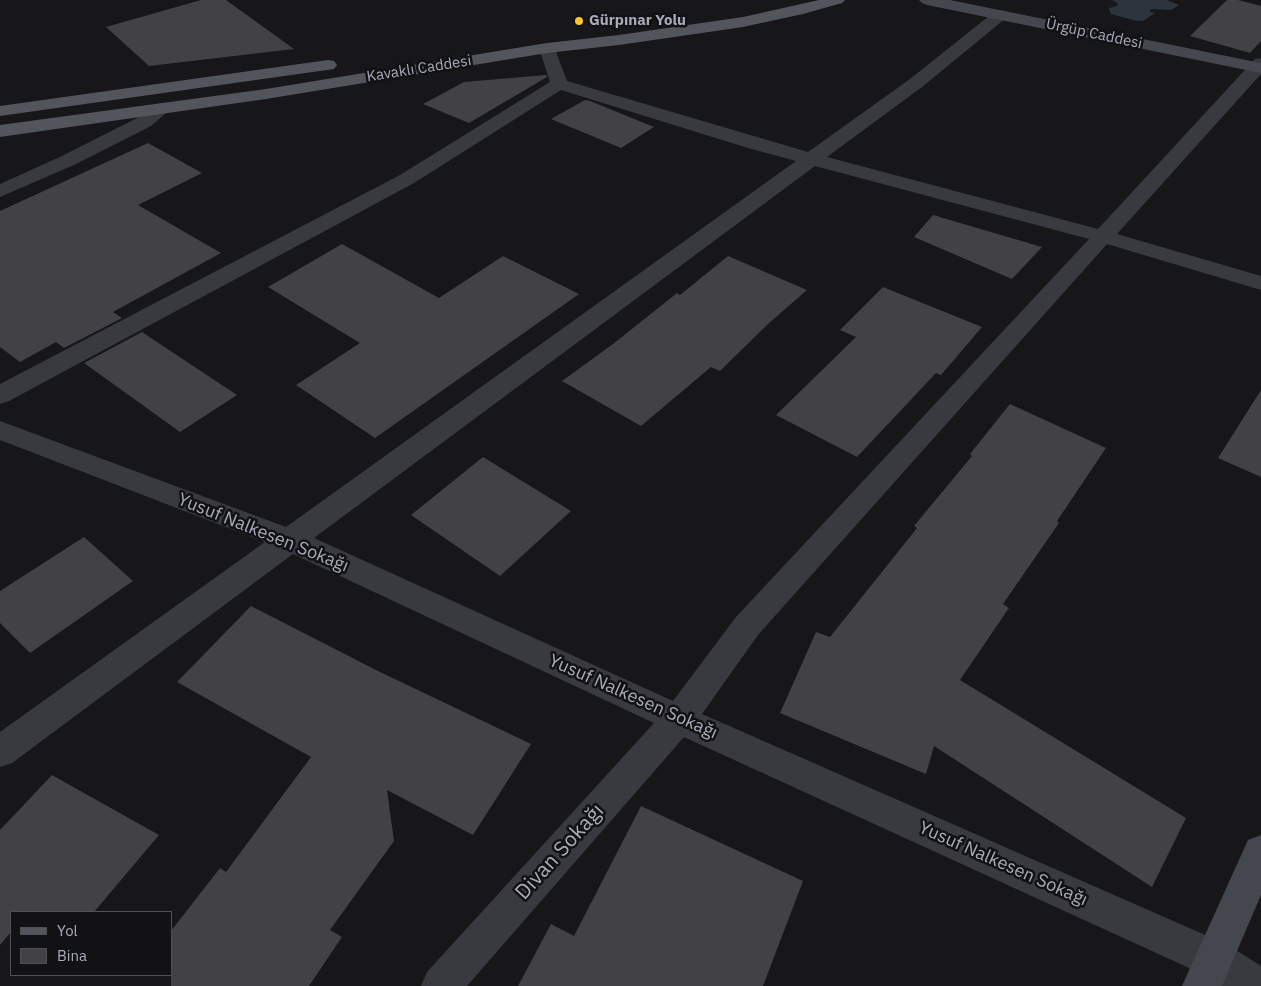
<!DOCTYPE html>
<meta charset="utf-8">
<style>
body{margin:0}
#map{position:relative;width:1261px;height:986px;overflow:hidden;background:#171719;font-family:"IBM Plex Sans",sans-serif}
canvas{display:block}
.legend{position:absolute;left:10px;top:911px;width:162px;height:65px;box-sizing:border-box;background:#121214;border:1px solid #4e5056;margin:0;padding:6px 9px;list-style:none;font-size:15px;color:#a8acba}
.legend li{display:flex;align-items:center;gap:10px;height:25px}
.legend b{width:25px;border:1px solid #4e5056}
</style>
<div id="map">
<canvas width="1261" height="986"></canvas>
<ul class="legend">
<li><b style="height:6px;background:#53555d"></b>Yol</li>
<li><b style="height:14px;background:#414146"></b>Bina</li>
</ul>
</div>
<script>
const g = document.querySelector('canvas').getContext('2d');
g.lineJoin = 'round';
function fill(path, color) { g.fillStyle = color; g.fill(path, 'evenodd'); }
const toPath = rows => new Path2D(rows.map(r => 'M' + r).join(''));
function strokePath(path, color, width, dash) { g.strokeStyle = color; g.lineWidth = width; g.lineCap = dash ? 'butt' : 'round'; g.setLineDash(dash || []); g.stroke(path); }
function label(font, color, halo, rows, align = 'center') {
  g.font = font + ' "IBM Plex Sans",sans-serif'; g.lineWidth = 5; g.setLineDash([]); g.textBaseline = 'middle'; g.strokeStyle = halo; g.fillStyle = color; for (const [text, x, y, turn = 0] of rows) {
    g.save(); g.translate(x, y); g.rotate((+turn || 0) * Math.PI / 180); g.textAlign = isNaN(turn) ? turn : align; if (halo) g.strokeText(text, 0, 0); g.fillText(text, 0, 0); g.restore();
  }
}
const water = toPath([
 [1113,0,1167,0,1179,5,1171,10,1151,9,1150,12,1155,13,1143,21,1137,21,1111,14,1109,8,1117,6,1118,4]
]);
const building = toPath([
 [201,0,226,0,294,49,149,66,106,27],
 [1227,0,1238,0,1261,6,1261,41,1250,53,1190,36],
 [546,75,547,77,469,123,423,104,464,82],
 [585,100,590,101,654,127,621,148,551,119],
 [148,143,202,173,138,205,221,253,113,312,122,318,64,348,56,342,20,362,0,347,0,211],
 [933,215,1042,247,1012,279,914,237],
 [342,244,439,298,503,256,579,294,375,438,296,385,360,343,268,287],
 [728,256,807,290,768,324,720,371,711,367,641,426,562,381,613,344,677,293,680,295],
 [883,287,982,327,941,375,936,373,857,457,776,415,856,337,840,330],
 [142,332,237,395,180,432,84,363],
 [1261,390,1261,477,1218,458],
 [1010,404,1106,448,1057,521,1059,523,1003,604,1009,608,960,680,1186,818,1152,887,934,746,926,774,780,713,816,632,830,637,917,528,914,526,972,456,970,454],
 [483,457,571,511,500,576,411,515],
 [84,537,133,581,30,653,0,623,0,591],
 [251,606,378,671,531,744,473,835,387,790,394,841,330,930,342,937,309,986,171,986,171,931,220,868,226,872,311,757,177,682],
 [52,775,159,835,94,912,11,912,11,932,0,945,0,830],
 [641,806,803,881,763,986,518,986,551,924,574,936]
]);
const street = toPath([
 [1000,10,1006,12,1008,15,1006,18,922,87,827,157,1098,229,1255,59,1261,58,1261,74,1117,234,1261,276,1261,290,1107,244,758,635,702,714,1228,945,1261,966,1261,986,1221,986,1200,973,684,737,467,986,421,986,427,972,654,723,293,554,12,763,0,767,0,732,265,542,0,440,0,421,286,527,796,161,748,148,561,90,414,183,9,401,0,404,0,384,400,175,550,82,539,48,541,44,553,44,567,81,808,152,910,79,994,12,1000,10],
 [815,166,1089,239,736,617,673,701,314,538,815,166],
 [163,103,169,104,172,108,151,126,76,164,0,197,0,184,62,156,137,118,157,104,163,103]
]);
const secondary = toPath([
 [919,0,950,0,1261,63,1261,73,927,5,922,3,919,0],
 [1261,835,1261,895,1222,986,1182,986,1248,840,1261,835]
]);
const primary = toPath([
 [819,0,845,0,842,3,803,14,743,27,619,45,547,53,266,99,0,137,0,125,266,89,547,43,619,35,743,17,819,0],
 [328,60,334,61,337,65,334,69,0,116,0,106,328,60]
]);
const markers = [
 [579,21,5,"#fdc52b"]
];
const farPoinames = [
 ["Gürpınar Yolu",589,21]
];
const farStreetnames = [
 ["Ürgüp Caddesi",1094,34,12],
 ["Kavaklı Caddesi",419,69,-9]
];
const streetNames = [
 ["Yusuf Nalkesen Sokağı",263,533,22],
 ["Yusuf Nalkesen Sokağı",633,697,24],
 ["Yusuf Nalkesen Sokağı",1003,864,24]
];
const nearStreetnames = [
 ["Divan Sokağı",560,852,-48]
];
fill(water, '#2c353e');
fill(building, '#414146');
fill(street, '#393a40');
fill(secondary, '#45474e');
fill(primary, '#53555d');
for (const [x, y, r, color] of markers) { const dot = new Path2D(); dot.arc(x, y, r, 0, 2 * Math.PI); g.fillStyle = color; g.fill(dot); strokePath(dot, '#121214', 2); }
label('bold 15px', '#a8acba', '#121214', farPoinames, 'left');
label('15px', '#a8acba', '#121214', farStreetnames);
label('18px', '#a8acba', '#121214', streetNames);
label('21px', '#a8acba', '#121214', nearStreetnames);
</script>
